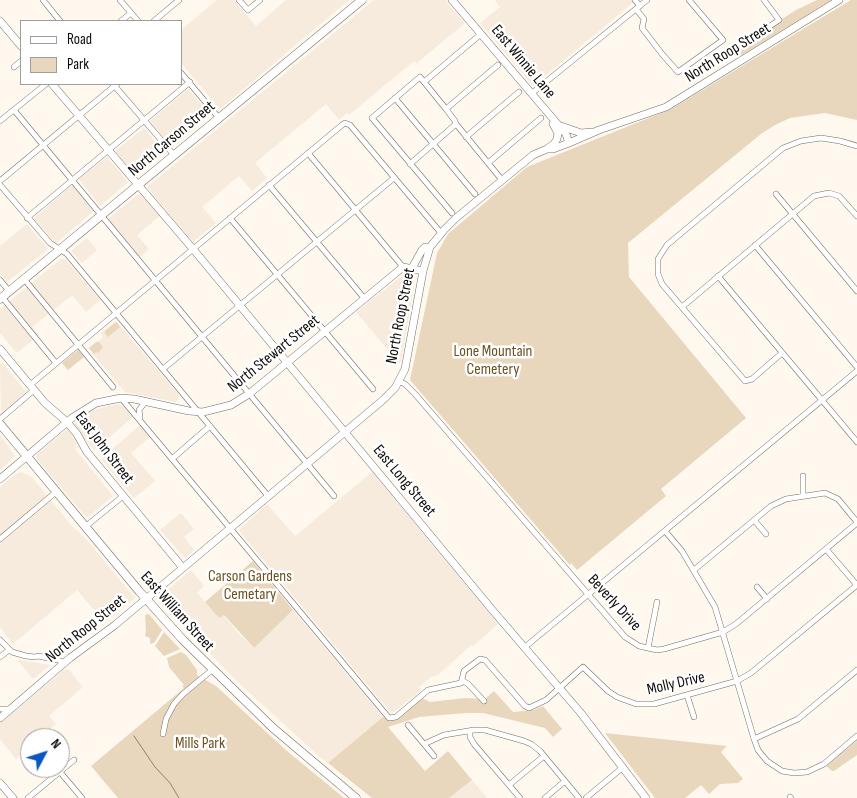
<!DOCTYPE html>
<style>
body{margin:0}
#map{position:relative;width:857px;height:798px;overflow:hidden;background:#fef8ee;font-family:"Sofia Sans Condensed",sans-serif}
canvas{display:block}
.legend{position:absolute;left:20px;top:20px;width:162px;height:65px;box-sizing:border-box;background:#fff;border:1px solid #9e9d9c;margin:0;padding:6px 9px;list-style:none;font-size:15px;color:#0d0b08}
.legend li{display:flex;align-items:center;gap:10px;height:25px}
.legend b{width:25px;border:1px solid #9e9d9c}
.north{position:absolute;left:20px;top:728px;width:50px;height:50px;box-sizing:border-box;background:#fff;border:1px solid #9e9d9c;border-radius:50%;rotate:50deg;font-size:14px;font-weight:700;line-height:20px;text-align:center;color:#0d0b08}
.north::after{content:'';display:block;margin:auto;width:18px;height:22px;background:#0958c2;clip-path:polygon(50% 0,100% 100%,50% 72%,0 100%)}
</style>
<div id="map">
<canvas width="857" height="798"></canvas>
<ul class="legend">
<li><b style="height:6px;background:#fff"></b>Road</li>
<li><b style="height:14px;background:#e8d7bc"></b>Park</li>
</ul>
<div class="north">N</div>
</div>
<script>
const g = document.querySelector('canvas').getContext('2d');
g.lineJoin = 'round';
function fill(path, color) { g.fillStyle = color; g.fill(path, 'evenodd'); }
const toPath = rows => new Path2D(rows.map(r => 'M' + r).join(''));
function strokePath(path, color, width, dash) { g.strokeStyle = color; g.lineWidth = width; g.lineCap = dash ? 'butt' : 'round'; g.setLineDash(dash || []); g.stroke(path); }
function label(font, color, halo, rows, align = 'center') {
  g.font = font + ' "Sofia Sans Condensed",sans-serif'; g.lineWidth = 5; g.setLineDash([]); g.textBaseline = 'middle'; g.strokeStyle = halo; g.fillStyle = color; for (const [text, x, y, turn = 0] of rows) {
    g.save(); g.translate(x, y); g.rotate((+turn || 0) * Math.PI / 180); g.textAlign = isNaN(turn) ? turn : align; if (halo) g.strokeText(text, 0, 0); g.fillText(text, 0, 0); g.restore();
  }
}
const built = toPath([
 [217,0,234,0,256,26,286,0,349,0,220,109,181,63,181,30],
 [374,0,445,0,465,23,417,63,414,61,349,115,347,113,339,120,326,104,255,163,267,178,252,191,239,176,202,207,216,223,193,242,147,187],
 [495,0,636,0,533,86,480,23,500,7],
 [188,89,210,115,172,147,150,121],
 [144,128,162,150,163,154,139,174,136,175,115,151],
 [107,157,128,182,100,206,79,179],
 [71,186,73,186,94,211,56,243,34,219,35,217],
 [140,193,160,216,137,235,149,249,140,257,108,219],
 [27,224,48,249,7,282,0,273,0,246],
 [87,238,97,250,82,263,71,251],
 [62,258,66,260,100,300,86,312,73,296,71,296,32,327,39,335,17,353,0,333,0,309],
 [402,276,406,276,414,286,401,361,399,363,356,312],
 [116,321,179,395,176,402,125,392,94,355,89,348,101,339,103,336,101,333],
 [2,362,26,392,1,413,0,364],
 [118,404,123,406,133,417,94,450,73,425,93,410],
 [140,425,150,437,131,453,155,481,134,498,101,459],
 [66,430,68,430,75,440,76,443,75,449,113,496,87,518,36,458,37,454],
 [0,435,15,456,0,470],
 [22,472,32,477,71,525,86,539,135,598,105,623,77,590,13,644,0,627,0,487,16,474],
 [372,472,498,624,473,646,471,645,439,674,431,677,419,687,421,691,392,713,390,712,316,623,240,532,240,529,267,504,295,536],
 [181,513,194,529,184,537,194,550,185,558,160,530],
 [191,570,204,586,197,593,219,618,223,615,239,634,254,648,293,610,383,717,380,721,328,763,321,758,241,685,159,602,159,597],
 [20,660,50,665,33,679,18,661],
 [68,669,83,687,49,716,56,724,40,738,30,738,30,747,16,759,0,739,0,723,64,670],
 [472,780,487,798,449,798]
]);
const green = toPath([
 [817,0,831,0,740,56,735,49,796,10],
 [851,0,857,0,857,120,825,113,790,118,775,125,761,134,628,243,629,277,746,418,661,489,666,496,577,570,571,563,570,565,410,380,437,253,448,234,527,167,671,109],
 [116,322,120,327,108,337,104,332],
 [96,342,99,342,103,347,98,353,96,352,94,354,89,348],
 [78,350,84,357,68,370,62,363],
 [253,561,293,610,254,648,224,615,219,618,205,602],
 [149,614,162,630,154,643,150,644,150,638,145,636,146,631,145,615],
 [164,632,180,649,164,656,155,646],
 [181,652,186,655,197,670,197,675,216,686,287,751,344,798,118,798,91,766,184,688,182,686,184,685,169,667,167,658],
 [494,691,513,712,534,710,543,706,562,729,553,737,545,728,483,713,466,713,419,717,388,727,425,771,448,751,472,780,449,798,372,798,328,763,383,717,388,720,396,719,422,698,430,702,465,698,485,699],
 [605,733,727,746,721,752,743,779,738,783,720,784,709,794,701,785,685,798,655,798],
 [857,741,857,755,834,771,832,771,826,766]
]);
const stream = toPath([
 [134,736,155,767,170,783,179,798]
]);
const street = toPath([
 [43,0,60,21],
 [120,0,138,21],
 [239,0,248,10,260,0],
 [635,0,640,6],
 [636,9,644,19,642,28,662,54,678,72,723,40,689,0],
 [121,21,131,13],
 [154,21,179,0],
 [764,30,779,20,764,0],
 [14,67,21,61],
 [181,73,219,118],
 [424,82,481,34],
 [113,84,174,155],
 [531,94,647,0],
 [395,98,475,194],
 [446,109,498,65],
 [14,110,334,496],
 [0,121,46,84],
 [466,137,519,92],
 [308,153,403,267],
 [488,163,541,118],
 [410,164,456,124],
 [0,181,117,84],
 [0,185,50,243,67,254,268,496],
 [269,185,364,298],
 [776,194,857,291],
 [452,213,372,118,420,77,446,109,455,121,456,124,502,180],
 [27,218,190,82],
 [230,218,373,389],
 [755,245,857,367],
 [718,276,857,442],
 [24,279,113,387],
 [0,280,9,291],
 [2,297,56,363],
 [682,307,814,196,829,193,839,196,857,216],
 [782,353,752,379,745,381,662,284,658,274,658,259,667,245,783,148,801,141,821,138,840,141,857,146],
 [163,369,394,178],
 [400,382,405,384,415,394,625,637,639,646,657,650,664,649,723,632,736,624,857,523],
 [30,385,342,125,345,123,350,125,441,233],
 [121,398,389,718,396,717,428,690,461,683,464,671,480,659,485,660,525,706,529,708,546,700,583,667,608,691,617,697,636,704,654,704,737,681,751,673,857,585],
 [140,417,139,410,146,401],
 [0,419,34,390],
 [173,458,210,426],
 [803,495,803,476],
 [754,520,766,534],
 [85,527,123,496],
 [665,531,682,551,715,607,754,739,758,750,767,761,782,771,794,773,807,772,824,764,857,736],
 [0,539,56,492],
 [826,549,857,585],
 [694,570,771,506,786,499,825,493,838,499,857,522],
 [757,587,767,599],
 [0,640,12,652,26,656,35,657,38,656,58,660,65,663],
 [525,647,857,371],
 [648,648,657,602],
 [0,657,9,650],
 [463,681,468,684,484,701],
 [687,695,694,717],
 [0,709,10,709],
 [408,725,434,756],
 [470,731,470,737,474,744,520,798],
 [163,734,166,719,174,704,183,694,212,670],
 [754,739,798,719,857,670],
 [424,744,444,735,474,730,485,730,524,741,531,744,540,751,579,798],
 [60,772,82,798],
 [509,785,544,756],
 [790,797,791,798],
 [28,798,74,760],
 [545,798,565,781],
 [586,798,622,768]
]);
const secondary = toPath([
 [452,0,566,134,569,143],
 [0,21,21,46],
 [52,84,193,249,494,612,580,712,646,798],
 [561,126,581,133,592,132],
 [548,148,554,144,557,139,558,133,553,124],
 [412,268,422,250,425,247,430,247],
 [0,349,45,403,67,422,77,434,87,452,183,568],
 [0,479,72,418,96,403,121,398,134,399,189,411,203,412,231,405,249,394,403,267,423,271],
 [0,718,70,658,115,625,383,400,395,388,405,369,423,271,430,247,444,230,456,218,533,155,547,149,553,149,569,143,599,130,666,107,839,0],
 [0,783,13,798]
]);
const primary = toPath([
 [0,299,362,0],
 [0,424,139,591,183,640,273,728,356,798]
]);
const streetNames = [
 ["North Roop Street",728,53,-32],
 ["East Winnie Lane",523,62,50],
 ["North Carson Street",172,139,-40],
 ["North Roop Street",401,316,-79],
 ["North Stewart Street",274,354,-39],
 ["East John Street",104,448,53],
 ["East Long Street",404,481,50],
 ["Beverly Drive",614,603,47],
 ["East William Street",177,612,48],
 ["North Roop Street",86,629,-39],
 ["Molly Drive",676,684,-13]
];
const parkNames = [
 ["Lone Mountain",493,352],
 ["Cemetery",493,370],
 ["Carson Gardens",250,577],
 ["Cemetary",250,595],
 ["Mills Park",200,744]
];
fill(built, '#f6ebdc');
fill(green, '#e8d7bc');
strokePath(stream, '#8e816c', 1);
strokePath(street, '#736d65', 6);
strokePath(secondary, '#736d65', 8);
strokePath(primary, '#736d65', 9);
strokePath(street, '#fff', 5);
strokePath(secondary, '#fff', 7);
strokePath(primary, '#fff', 8);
label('16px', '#0d0b08', '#fff', streetNames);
label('16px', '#6c5121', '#fff', parkNames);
</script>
